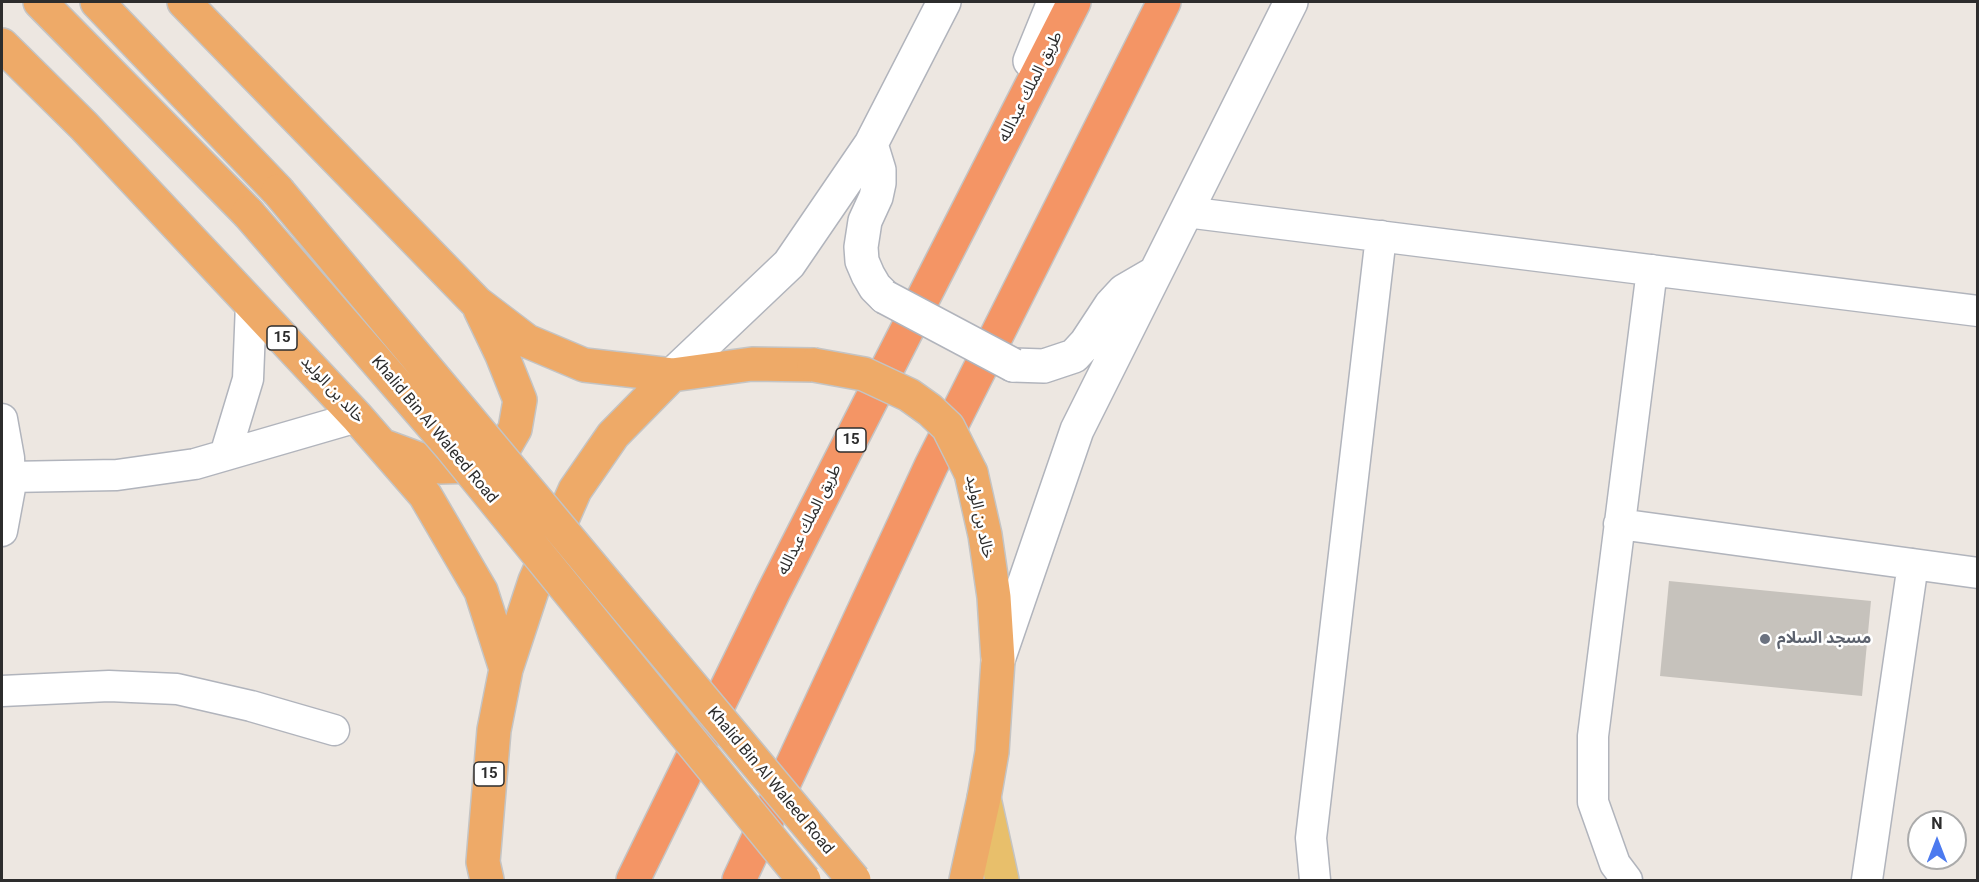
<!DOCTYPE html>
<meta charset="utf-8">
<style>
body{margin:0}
#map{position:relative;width:1979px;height:882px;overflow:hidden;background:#ede7e1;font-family:Roboto,sans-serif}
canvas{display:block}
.frame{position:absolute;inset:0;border:3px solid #2d2d2d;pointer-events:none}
.north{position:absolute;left:1907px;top:810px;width:60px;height:60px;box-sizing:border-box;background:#fff;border:2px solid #ababab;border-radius:50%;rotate:0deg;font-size:16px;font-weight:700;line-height:24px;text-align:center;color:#2d2d2d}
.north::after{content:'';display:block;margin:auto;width:21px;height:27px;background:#4c7aef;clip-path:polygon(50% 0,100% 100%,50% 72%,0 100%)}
</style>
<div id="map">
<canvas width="1979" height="882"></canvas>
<div class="frame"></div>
<div class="north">N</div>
</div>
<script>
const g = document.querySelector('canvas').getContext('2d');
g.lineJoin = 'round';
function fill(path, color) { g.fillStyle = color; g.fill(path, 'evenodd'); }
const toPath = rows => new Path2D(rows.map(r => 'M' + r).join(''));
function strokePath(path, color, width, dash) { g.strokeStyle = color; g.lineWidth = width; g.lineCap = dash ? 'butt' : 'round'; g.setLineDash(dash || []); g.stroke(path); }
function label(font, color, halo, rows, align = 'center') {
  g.font = font + ' Roboto,"Noto Sans Arabic",sans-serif'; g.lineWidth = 5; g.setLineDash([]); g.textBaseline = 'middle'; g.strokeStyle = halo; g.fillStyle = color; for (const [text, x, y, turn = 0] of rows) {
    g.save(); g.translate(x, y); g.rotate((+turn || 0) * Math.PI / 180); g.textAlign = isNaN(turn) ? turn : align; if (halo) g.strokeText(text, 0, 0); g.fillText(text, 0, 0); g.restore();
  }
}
const building = toPath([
 [1669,581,1871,601,1862,696,1660,676]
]);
const minor = toPath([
 [1186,212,1978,311],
 [2,419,9,458,10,488,2,531],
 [225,455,248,379,251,304],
 [9,477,117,475,195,464,357,417],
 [1619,524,1978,573],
 [2,691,109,686,177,689,251,706,334,730],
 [1315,880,1311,838,1381,236],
 [1627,880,1615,864,1593,802,1593,736,1652,270],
 [1867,880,1913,564]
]);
const secondary = toPath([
 [1030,61,1054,2],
 [871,144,879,170,879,183,876,197,865,221,861,247,862,261,868,275,875,287,885,297],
 [1013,365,1044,366,1074,356,1086,343,1111,305,1124,291,1155,273],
 [672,375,789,264,871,144,944,2],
 [998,660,1077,430,1291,2]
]);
const primary = toPath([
 [984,798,1002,880]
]);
const trunk = toPath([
 [40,2,248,213],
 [97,2,278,191],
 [184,2,477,303,527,341,584,365,672,375,752,364,814,365],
 [2,45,84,126,357,417,425,495,481,591,506,669],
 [386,447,440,467,479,466,504,448,515,429,520,400,502,355,480,309],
 [487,880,483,862,494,730,506,669,535,581,575,490,613,435,672,375],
 [966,880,984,798,992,752,998,660,994,597,985,535,971,473]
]);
const motorway = toPath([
 [633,880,773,593,1074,2],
 [739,880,931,466,1164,2]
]);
const secondaryBridge = toPath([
 [885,297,1013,365]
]);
const trunkBridge = toPath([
 [278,191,854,880],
 [248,213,451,447,804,880],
 [814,365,864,374,909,395,930,410,948,427,971,473]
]);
const markers = [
 [1765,639,6,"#6b7280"]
];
const shields = [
 [282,338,30],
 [851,440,30],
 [489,774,30]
];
const shieldNames = [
 ["15",282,338],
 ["15",851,440],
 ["15",489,774]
];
const streetNames = [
 ["طريق الملك عبدالله",1031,87,-63],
 ["خالد بن الوليد",332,390,47],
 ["Khalid Bin Al Waleed Road",434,430,50],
 ["خالد بن الوليد",979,517,78],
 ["طريق الملك عبدالله",810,520,-63],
 ["Khalid Bin Al Waleed Road",770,781,50]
];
const worshipNames = [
 ["مسجد السلام",1777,639]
];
fill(building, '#c6c2bc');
strokePath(minor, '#b1b4bc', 33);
strokePath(secondary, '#b1b4bc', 36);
strokePath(primary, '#c4c4c4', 36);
strokePath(trunk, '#c4c4c4', 36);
strokePath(motorway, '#c4c4c4', 36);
strokePath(minor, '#fff', 30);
strokePath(secondary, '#fff', 33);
strokePath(primary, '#e8bf6b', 33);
strokePath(trunk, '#eeaa68', 33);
strokePath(motorway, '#f49565', 33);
strokePath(secondaryBridge, '#b1b4bc', 36, []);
strokePath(trunkBridge, '#c4c4c4', 36, []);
strokePath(secondaryBridge, '#fff', 33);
strokePath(trunkBridge, '#eeaa68', 33);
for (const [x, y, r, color] of markers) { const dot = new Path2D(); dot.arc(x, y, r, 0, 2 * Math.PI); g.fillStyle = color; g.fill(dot); strokePath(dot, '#fff', 2); }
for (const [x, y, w] of shields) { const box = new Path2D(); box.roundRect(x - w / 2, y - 12, w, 24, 4.5); g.fillStyle = '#fff'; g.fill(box); strokePath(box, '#2d2d2d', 1.5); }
label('bold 15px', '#2d2d2d', null, shieldNames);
label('16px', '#2d2d2d', '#fff', streetNames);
label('bold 16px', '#5b616d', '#fff', worshipNames, 'left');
</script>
